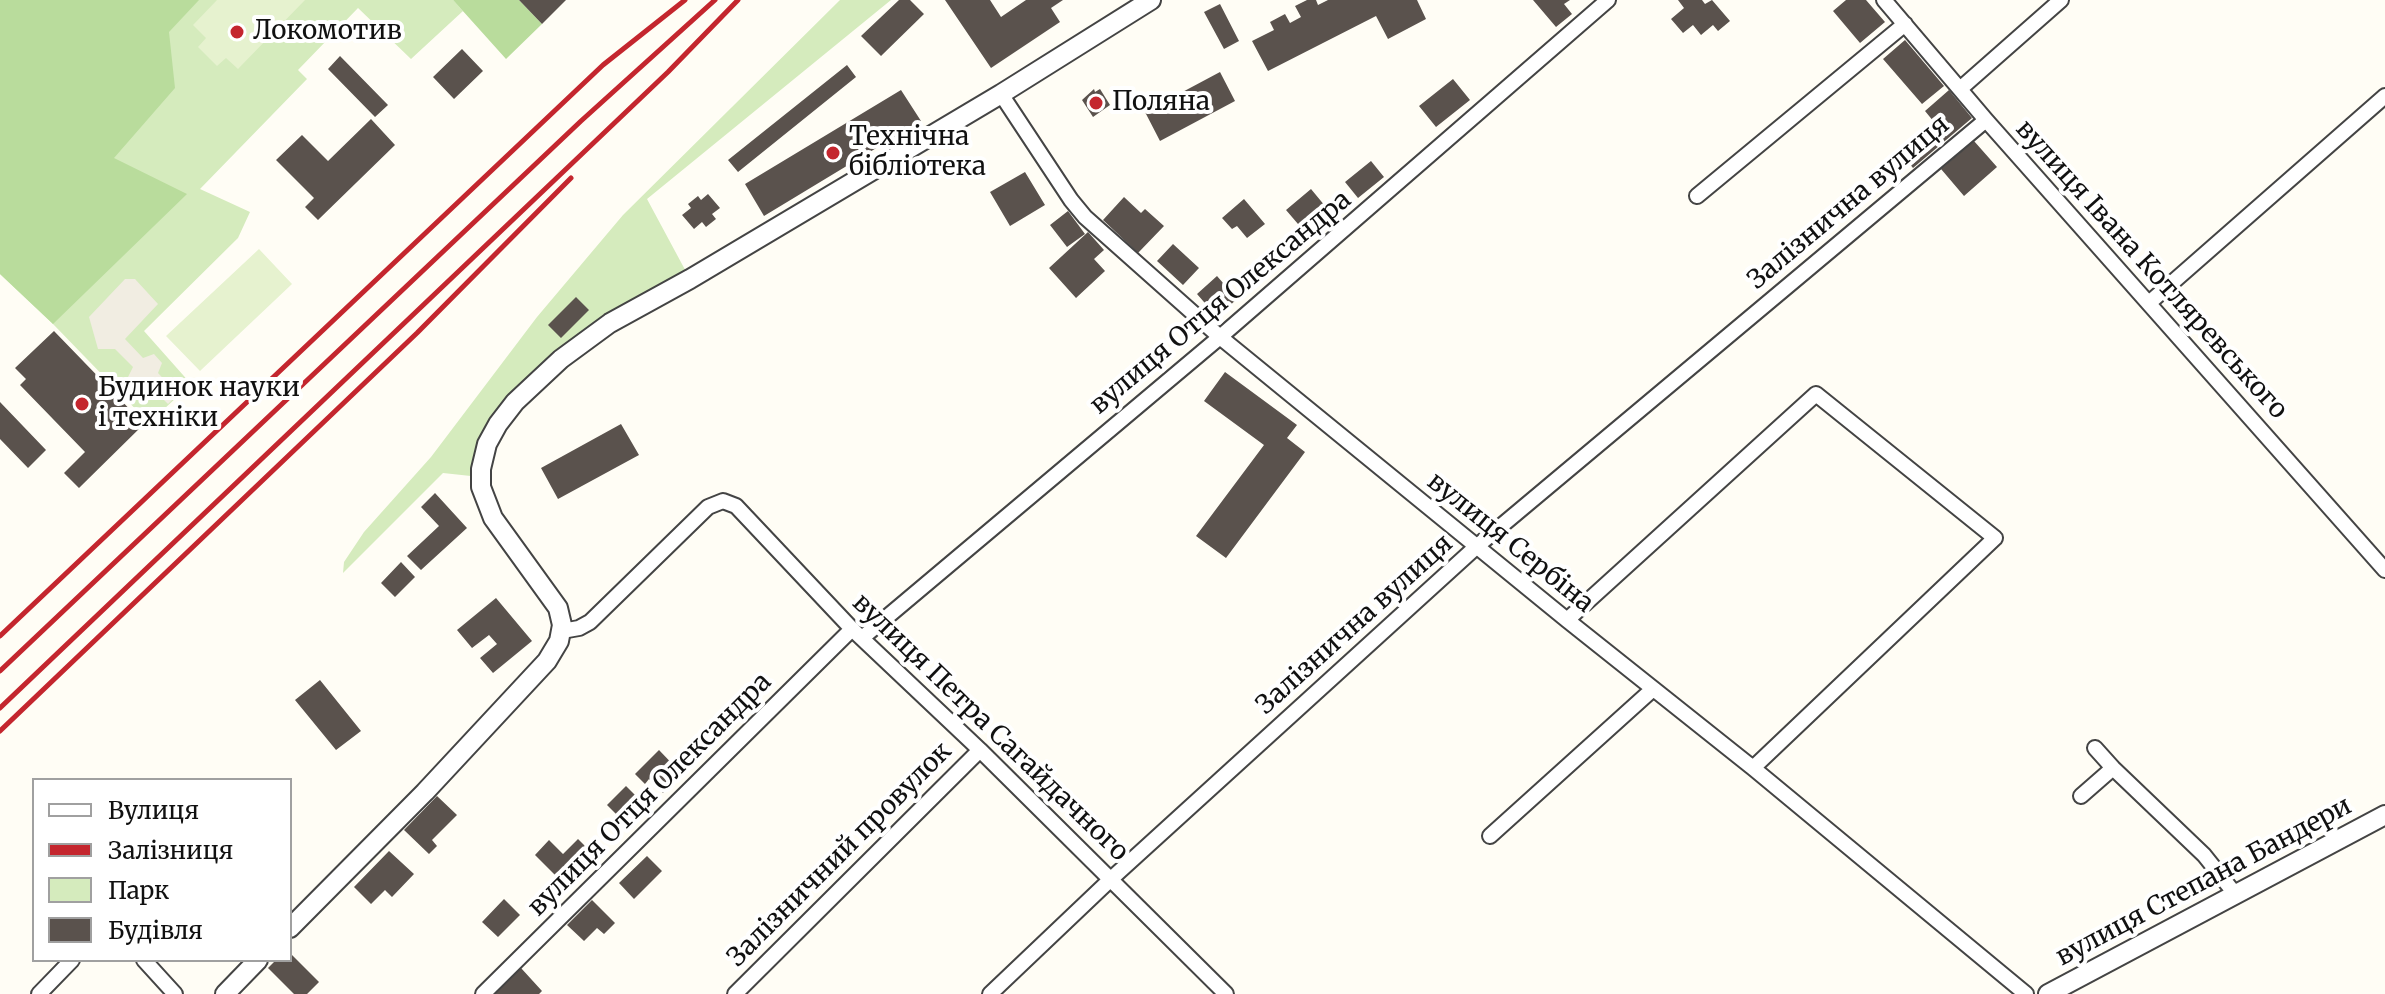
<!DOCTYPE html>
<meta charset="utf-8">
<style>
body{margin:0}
#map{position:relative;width:2385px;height:994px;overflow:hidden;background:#fffdf5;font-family:Merriweather,serif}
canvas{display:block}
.legend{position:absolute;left:32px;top:778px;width:260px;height:184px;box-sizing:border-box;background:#fff;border:2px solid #a0a0a0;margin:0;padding:10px 14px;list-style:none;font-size:24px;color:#111}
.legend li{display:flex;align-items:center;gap:16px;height:40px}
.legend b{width:40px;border:2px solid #a0a0a0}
</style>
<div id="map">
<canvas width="2385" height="994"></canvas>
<ul class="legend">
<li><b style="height:10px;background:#fff"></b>Вулиця</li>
<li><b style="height:10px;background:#c4262e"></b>Залізниця</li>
<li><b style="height:22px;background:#d5ebbd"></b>Парк</li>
<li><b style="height:22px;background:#5a524d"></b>Будівля</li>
</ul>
</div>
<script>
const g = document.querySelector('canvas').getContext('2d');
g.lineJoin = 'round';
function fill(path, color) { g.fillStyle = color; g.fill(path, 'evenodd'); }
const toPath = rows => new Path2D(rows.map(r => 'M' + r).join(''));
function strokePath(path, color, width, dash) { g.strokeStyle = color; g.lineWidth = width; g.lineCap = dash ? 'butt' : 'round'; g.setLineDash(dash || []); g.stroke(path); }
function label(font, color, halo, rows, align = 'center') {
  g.font = font + ' Merriweather,serif'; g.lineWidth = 8; g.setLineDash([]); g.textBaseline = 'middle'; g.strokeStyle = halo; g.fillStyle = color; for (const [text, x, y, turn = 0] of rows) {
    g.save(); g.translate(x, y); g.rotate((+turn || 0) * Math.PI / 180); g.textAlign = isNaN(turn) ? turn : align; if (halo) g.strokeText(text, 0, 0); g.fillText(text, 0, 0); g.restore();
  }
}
const green = toPath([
 [0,0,453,0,463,11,411,59,358,8,298,70,307,79,200,189,250,212,238,238,144,331,191,384,149,423,53,324,0,274],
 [840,0,891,0,647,199,690,279,610,323,515,402,480,477,443,473,343,573,344,562,364,532,431,457,537,317,623,215]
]);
const forest = toPath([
 [0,0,199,0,169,32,175,88,114,158,187,194,53,324,0,274],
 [453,0,519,0,542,24,506,59]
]);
const pitch = toPath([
 [217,0,305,0,238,69,226,58,217,66,198,47,206,38,193,25],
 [259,249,292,284,200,371,166,336]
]);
const plaza = toPath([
 [125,279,135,279,158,304,125,339,143,358,154,354,162,363,158,373,178,394,168,404,147,383,135,388,127,379,133,367,115,349,98,349,89,317]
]);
const building = toPath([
 [519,0,566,0,542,24],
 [899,0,910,0,924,14,881,56,861,36],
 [945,0,990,0,1001,17,1026,0,1063,0,1051,8,1060,22,991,68],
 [1307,0,1316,0,1318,5,1328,0,1417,0,1426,19,1388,39,1376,16,1268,71,1252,41,1274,30,1270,22,1285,14,1290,23,1301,17,1295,6],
 [1533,0,1570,0,1564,4,1572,14,1556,27],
 [1678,0,1702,0,1705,4,1712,0,1730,21,1718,31,1713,25,1701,35,1693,25,1683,33,1671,19,1684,8],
 [1846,0,1866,0,1885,22,1860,43,1833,11],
 [1220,4,1239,41,1224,49,1204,12],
 [1905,40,1944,86,1922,104,1883,59],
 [462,49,483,71,454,99,433,77],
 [340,56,388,105,375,117,328,69],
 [847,65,856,77,738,172,728,160],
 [1220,72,1235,101,1160,141,1145,112],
 [1453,79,1470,100,1436,127,1419,106],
 [1094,89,1095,92,1100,89,1110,105,1093,117,1082,100],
 [901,90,921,121,764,216,745,184],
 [1949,90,1972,118,1913,168,1899,151,1934,122,1925,111],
 [371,119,395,145,318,220,305,207,314,198,276,160,302,135,328,161],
 [1974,141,1997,167,1964,196,1941,169],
 [1371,161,1384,177,1358,198,1345,182],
 [1025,172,1045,205,1010,226,990,192],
 [1311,189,1335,218,1310,238,1286,210],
 [708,194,720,208,712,214,716,219,706,227,702,222,694,229,682,215,691,208,688,204,698,196,701,200],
 [1124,197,1141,213,1145,209,1164,226,1138,253,1103,220],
 [1244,199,1265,224,1247,238,1237,226,1232,229,1222,218],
 [1068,211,1085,234,1067,247,1050,225],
 [1088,232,1104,250,1094,259,1105,271,1076,298,1049,268],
 [1173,244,1199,268,1183,285,1157,261],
 [1217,276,1237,299,1217,317,1197,294],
 [576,297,589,310,561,338,548,325],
 [54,331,144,424,79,488,64,473,85,452,20,385,26,379,15,368],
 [1225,372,1297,425,1287,438,1305,452,1226,558,1196,536,1264,445,1204,401],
 [0,402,46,450,28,468,0,439],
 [621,424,639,455,558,499,541,468],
 [435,493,467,528,421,570,407,556,439,526,421,507],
 [401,562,415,577,395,597,381,583],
 [496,598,532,641,493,673,480,658,497,644,489,635,472,648,457,630],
 [320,680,361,731,336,750,295,700],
 [659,750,682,774,663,793,649,779,645,784,635,774],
 [626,786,646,806,627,825,607,805],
 [437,796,457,815,432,840,437,846,429,854,404,830],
 [578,839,598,859,569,889,535,855,549,840,563,854],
 [389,851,414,874,392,897,385,890,371,904,354,887],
 [647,856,662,871,634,899,619,883],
 [504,899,520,915,498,937,482,922],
 [592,900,615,923,604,934,597,928,584,941,567,925],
 [290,953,319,982,307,994,294,994,268,968,276,960,290,960],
 [521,968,542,991,539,994,494,994]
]);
const minor = toPath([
 [1884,0,1986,120,2385,570],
 [1960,89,2061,0],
 [1001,94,1071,200,1085,217,1220,337,1567,620,1753,768,2026,994],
 [1697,196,1905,24],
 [2149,303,2385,96],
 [1567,620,1816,394,1995,538,1753,768],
 [562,631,579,628,590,622,708,507,723,501,736,506,852,629,980,750,1226,994],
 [862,638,1220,337,1608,0],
 [2095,748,2113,768,2204,855,2236,895],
 [2081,796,2113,768],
 [1490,836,1653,689],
 [144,960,175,994],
 [39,994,72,960],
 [483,994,852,629],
 [735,994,980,750],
 [990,994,1111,879,1476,547,1986,120]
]);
const tertiary = toPath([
 [290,928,425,792,547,661,559,641,562,625,558,608,493,518,481,487,481,469,487,444,498,424,515,402,561,359,610,323,690,279,1001,94,1151,0],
 [225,994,258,960],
 [2048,994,2385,815]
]);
const rail = toPath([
 [0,636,603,65,685,0],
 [0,671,581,121,715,0],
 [0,708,668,72,738,0],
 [0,731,417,333,571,178]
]);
const markers = [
 [237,32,8,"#c4262e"],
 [1096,103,8,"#c4262e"],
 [833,153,8,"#c4262e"],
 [82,404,8,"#c4262e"]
];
const poiNames = [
 ["Локомотив",253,32],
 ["Поляна",1112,103],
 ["Технічна",849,138],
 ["бібліотека",849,168],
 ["Будинок науки",98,389],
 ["і техніки",98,419]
];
const streetNames = [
 ["Залізнична вулиця",1849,203,-40],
 ["вулиця Івана Котляревського",2151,270,48],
 ["вулиця Отця Олександра",1221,303,-40],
 ["вулиця Сербіна",1510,543,39],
 ["Залізнична вулиця",1355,625,-42],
 ["вулиця Петра Сагайдачного",990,728,44],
 ["вулиця Отця Олександра",650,795,-45],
 ["Залізничний провулок",840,855,-45],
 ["вулиця Степана Бандери",2204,882,-28]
];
fill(green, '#d5ebbd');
fill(forest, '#b9dc9c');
fill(pitch, '#e6f2cf');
fill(plaza, '#f1ede2');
fill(building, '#5a524d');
strokePath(minor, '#444', 18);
strokePath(tertiary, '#444', 22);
strokePath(minor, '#fff', 14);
strokePath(tertiary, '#fff', 18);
strokePath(rail, '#c4262e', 5);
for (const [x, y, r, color] of markers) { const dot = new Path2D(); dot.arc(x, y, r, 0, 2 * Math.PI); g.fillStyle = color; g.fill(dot); strokePath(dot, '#fff', 3); }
label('26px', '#111', '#fff', poiNames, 'left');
label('26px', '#111', '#fff', streetNames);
</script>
